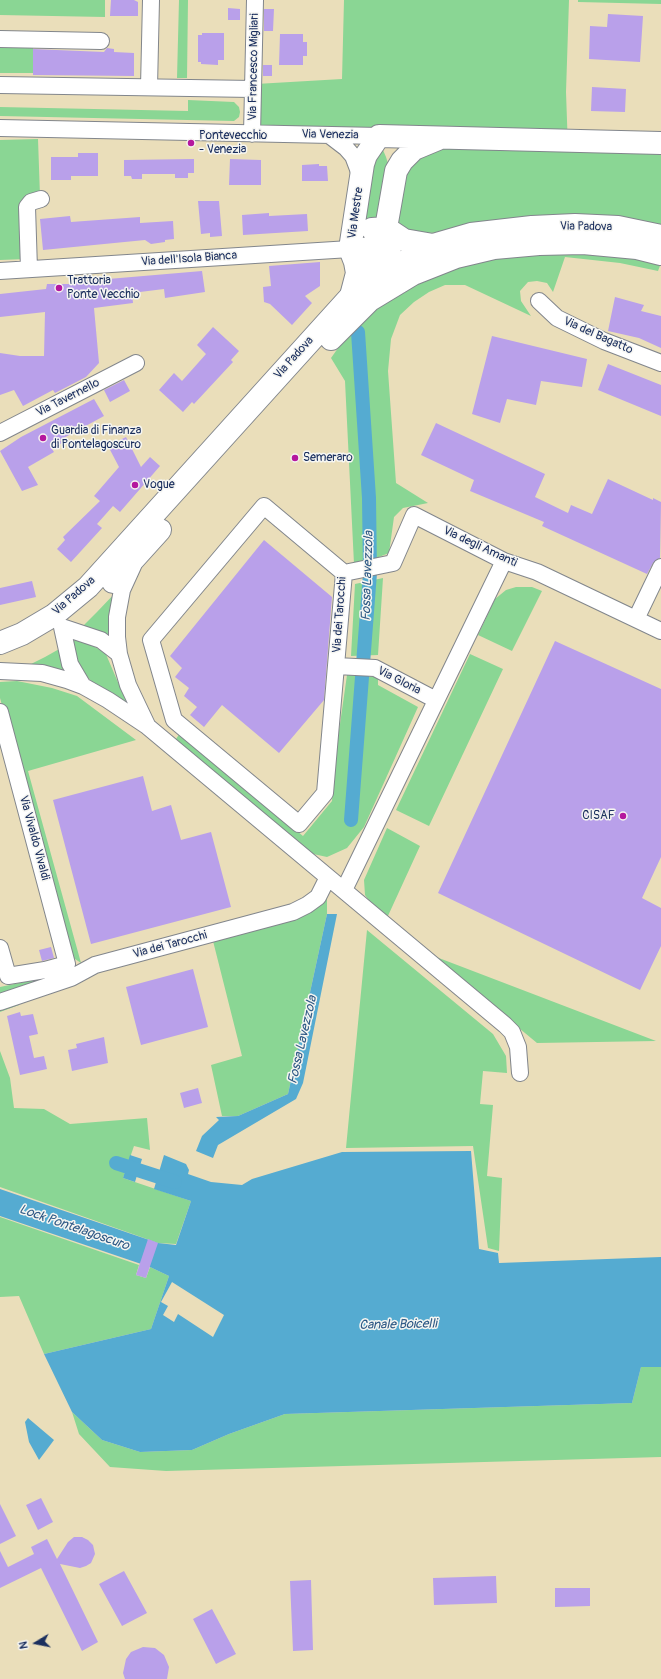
<!DOCTYPE html>
<style>
body{margin:0}
#map{position:relative;width:661px;height:1679px;overflow:hidden;background:#eadeba;font-family:Pangolin,sans-serif}
canvas{display:block}
.north{position:absolute;left:16px;top:1623px;width:40px;height:40px;-webkit-text-stroke:3px #f6f6f2;paint-order:stroke;rotate:260deg;font-size:11px;font-weight:700;line-height:16px;text-align:center;color:#1b2f5e}
.north::after{content:'';display:block;margin:auto;width:14px;height:18px;background:#1b2f5e;clip-path:polygon(50% 0,100% 100%,50% 72%,0 100%)}
</style>
<div id="map">
<canvas width="661" height="1679"></canvas>
<div class="north">N</div>
</div>
<script>
const g = document.querySelector('canvas').getContext('2d');
g.lineJoin = 'round';
function fill(path, color) { g.fillStyle = color; g.fill(path, 'evenodd'); }
const toPath = rows => new Path2D(rows.map(r => 'M' + r).join(''));
function strokePath(path, color, width, dash) { g.strokeStyle = color; g.lineWidth = width; g.lineCap = dash ? 'butt' : 'round'; g.setLineDash(dash || []); g.stroke(path); }
function label(font, color, halo, rows, align = 'center') {
  g.font = font + ' Pangolin,sans-serif'; g.lineWidth = 3; g.setLineDash([]); g.textBaseline = 'middle'; g.strokeStyle = halo; g.fillStyle = color; for (const [text, x, y, turn = 0] of rows) {
    g.save(); g.translate(x, y); g.rotate((+turn || 0) * Math.PI / 180); g.textAlign = isNaN(turn) ? turn : align; if (halo) g.strokeText(text, 0, 0); g.fillText(text, 0, 0); g.restore();
  }
}
const green = toPath([
 [0,0,105,0,105,17,0,15],
 [179,0,188,0,187,78,177,78],
 [344,0,569,0,566,92,568,149,661,152,661,228,423,233,403,230,398,222,398,182,424,150,255,129,256,84,342,79],
 [578,0,661,0,661,4,578,2],
 [0,47,33,47,33,73,0,73],
 [188,100,234,102,239,107,240,112,239,117,234,121,0,116,0,107,188,111],
 [38,139,40,196,36,196,26,259,0,260,0,140],
 [380,143,386,157,391,173,381,224,363,225,368,161],
 [607,250,661,263,658,271,620,263,565,257,553,292,547,283,537,281,528,282,520,291,521,301,531,316,465,285,445,285,429,292,414,302,400,315,391,339,388,371,396,483,428,503,403,508,394,517,389,553,374,559,354,564,345,381,331,358,348,334,391,296,464,260],
 [383,578,378,655,351,656,355,584],
 [516,587,532,587,542,591,512,651,478,635,495,599,506,590],
 [117,591,112,639,81,628,97,612],
 [76,638,105,652,126,701,120,706,95,685,82,671,71,645],
 [61,648,71,676,27,666,45,657],
 [470,654,503,669,429,826,396,810],
 [347,675,378,677,378,685,418,707,364,827,347,848,327,857,304,852,174,742,180,733,303,836,332,801,336,752],
 [17,681,52,688,77,696,136,740,28,771,81,963,69,955,0,698,0,682],
 [387,828,420,846,387,918,374,908,365,895,364,880],
 [327,898,327,914,288,1094,238,1116,222,1116,211,1065,242,1056,213,941,304,914,316,909],
 [367,930,493,1034,506,1056,507,1073,483,1071,480,1104,493,1105,487,1176,502,1178,499,1251,488,1248,473,1146,346,1148],
 [431,955,656,1041,537,1043],
 [53,976,15,992,19,1005,0,1012,0,987],
 [0,1051,10,1078,14,1108,44,1109,70,1124,147,1118,150,1150,134,1146,123,1178,191,1201,176,1244,158,1243,0,1187],
 [0,1217,139,1265,136,1275,146,1278,150,1267,169,1276,151,1329,44,1354,19,1296,0,1297],
 [641,1367,661,1367,661,1457,166,1471,110,1467,79,1434,72,1412,102,1440,140,1452,192,1450,229,1434,285,1414,632,1403]
]);
const water = toPath([
 [327,914,337,914,303,1083,296,1099,218,1145,213,1158,196,1151,202,1136,219,1120,216,1117,238,1116,288,1094],
 [471,1151,479,1249,498,1253,499,1263,661,1257,661,1367,641,1367,632,1403,285,1414,229,1434,192,1450,140,1452,102,1440,72,1412,44,1354,151,1329,169,1276,150,1267,0,1216,0,1189,158,1243,176,1245,191,1201,154,1189,164,1155,186,1164,189,1170,188,1174,211,1182,242,1185,252,1179,342,1152],
 [130,1155,142,1159,135,1182,123,1178],
 [28,1418,54,1440,39,1460,29,1442,25,1422]
]);
const pier = toPath([
 [172,1282,224,1315,213,1337,178,1314,174,1322,163,1315,168,1306,161,1302]
]);
const canal = toPath([
 [351,820,370,573,369,498,358,332],
 [116,1163,175,1182]
]);
const building = toPath([
 [111,0,134,0,138,2,138,16,110,16],
 [228,8,240,9,240,20,228,20],
 [264,9,274,9,273,31,264,31],
 [608,14,643,16,640,62,589,59,590,26,607,27],
 [202,33,224,33,224,60,218,60,218,65,201,64,201,62,198,62,198,35,202,35],
 [280,34,303,34,303,42,307,42,307,56,303,56,303,65,279,65],
 [107,48,114,49,114,52,134,53,134,76,33,75,33,49,104,52],
 [263,65,272,65,272,76,263,76],
 [592,87,626,89,625,112,591,111],
 [78,153,98,153,98,176,71,176,71,180,51,180,51,157,78,157],
 [194,159,194,173,188,173,188,178,175,178,175,174,142,174,142,179,132,179,131,176,124,176,124,160],
 [230,159,261,160,261,185,229,185],
 [319,164,319,166,327,166,328,181,302,181,302,165],
 [198,201,219,201,222,236,210,237,210,233,201,234],
 [269,213,269,216,307,214,308,231,243,235,242,215],
 [70,216,71,222,140,217,140,223,173,221,174,239,165,240,165,242,151,244,145,240,43,250,40,219],
 [320,262,320,286,305,296,312,303,292,325,270,304,264,302,263,287,271,286,269,266],
 [202,271,205,292,165,298,164,289,132,293,133,303,94,308,99,363,86,377,55,393,53,390,23,406,14,390,0,395,0,353,20,356,44,356,45,312,0,317,0,294,46,289,47,284,73,284,73,282],
 [615,297,644,305,641,311,661,316,661,348,639,338,608,331],
 [213,327,239,351,231,360,233,362,194,404,192,402,183,412,159,390,174,373,182,381,206,354,197,345],
 [492,336,587,359,582,387,541,381,536,405,507,399,500,423,472,414],
 [608,364,661,385,661,416,598,390],
 [124,380,130,391,110,402,104,390],
 [94,399,104,416,60,440,62,443,52,449,54,452,28,467,38,485,22,491,0,451,21,437],
 [436,423,545,474,535,497,568,513,571,505,592,514,608,479,653,500,653,498,661,502,660,558,653,563,647,574,542,526,544,522,470,491,474,480,421,455],
 [126,437,141,467,150,457,160,466,120,512,113,506,97,524,102,528,71,562,57,549,65,540,63,537,100,501,94,496,119,467,108,446],
 [264,540,332,597,324,700,279,753,222,705,204,727,190,715,197,707,184,696,189,688,175,677,182,668,170,656],
 [32,581,36,597,0,605,0,588],
 [555,641,661,689,661,857,642,898,661,908,661,946,640,990,438,893],
 [143,776,152,811,171,805,181,840,211,832,231,907,91,944,53,800],
 [51,947,54,958,42,961,39,950],
 [193,969,208,1027,141,1045,126,987],
 [20,1012,21,1016,33,1014,38,1034,29,1036,34,1058,44,1056,47,1069,20,1075,7,1016],
 [104,1037,108,1063,72,1071,68,1050,77,1048,76,1044],
 [198,1088,202,1103,184,1108,180,1093],
 [148,1239,158,1243,146,1278,136,1275],
 [41,1498,53,1522,38,1530,26,1505],
 [0,1504,16,1536,0,1544],
 [74,1537,82,1537,88,1540,93,1545,95,1554,91,1563,86,1566,80,1568,60,1564,98,1642,82,1651,41,1568,0,1588,0,1551,8,1567,34,1554,31,1547,47,1539,57,1559,68,1542],
 [124,1571,147,1613,122,1626,99,1584],
 [496,1576,497,1603,434,1605,433,1578],
 [311,1580,313,1650,293,1651,290,1581],
 [555,1588,590,1588,590,1606,555,1607],
 [212,1609,236,1654,216,1664,193,1619],
 [143,1647,155,1648,164,1655,169,1667,167,1679,125,1679,123,1673,126,1659,131,1652]
]);
const street = toPath([
 [0,39,101,41],
 [0,85,253,89],
 [149,87,151,0],
 [0,128,379,136],
 [252,134,255,0],
 [329,135,346,148,353,156,361,177],
 [29,269,27,207,31,202,41,199],
 [0,271,350,249],
 [539,301,557,318,604,341,661,363],
 [0,433,136,363],
 [264,506,344,573,325,793,299,824,174,720,151,640,264,506],
 [133,566,122,590,117,617,117,637,119,654,128,685,147,725],
 [344,573,393,563,414,515,504,561,537,572,661,631],
 [636,619,661,567],
 [336,666,375,668,436,700],
 [0,671,42,673,67,680,83,686,108,700,147,726,505,1025,512,1032,518,1047,520,1073],
 [83,686,70,664,62,627,101,640,119,654],
 [0,712,67,964,45,970,8,976,0,948],
 [344,890,504,561],
 [0,1002,71,978,95,965,293,912,307,905,318,897,328,877]
]);
const secondary = toPath([
 [379,136,661,143],
 [372,229,386,228,404,240,433,245],
 [350,249,362,250,371,247,381,240,386,228,396,171,402,161,414,149,438,139],
 [350,249,361,258,386,272,390,247,386,228],
 [351,296,357,273,355,262,350,249,363,164,366,155,379,136]
]);
const primary = toPath([
 [331,339,370,300,413,274,456,257,494,248,539,244,583,243,637,248,661,254],
 [113,582,160,530],
 [0,643,22,634,54,615,88,587,351,296,386,272,433,245,471,234,532,227,575,225,618,227,661,236]
]);
const markers = [
 [191,143,4,"#b5179e"],
 [59,288,4,"#b5179e"],
 [43,438,4,"#b5179e"],
 [295,458,4,"#b5179e"],
 [135,485,4,"#b5179e"],
 [623,816,4,"#b5179e"]
];
const streetNames = [
 ["Via Francesco Migliari",254,67,-89],
 ["Via Venezia",330,135,1],
 ["Via Mestre",356,213,-82],
 ["Via Padova",586,227,1],
 ["Via dell'Isola Bianca",189,259,-4],
 ["Via del Bagatto",598,336,24],
 ["Via Padova",294,358,-48],
 ["Via Tavernello",68,398,-27],
 ["Via degli Amanti",480,547,25],
 ["Via Padova",74,596,-41],
 ["Via dei Tarocchi",340,615,-86],
 ["Via Gloria",399,681,27],
 ["Via Vivaldo Vivaldi",34,838,75],
 ["Via dei Tarocchi",170,945,-15]
];
const poiNames = [
 ["Pontevecchio",199,136],
 ["- Venezia",199,150],
 ["Trattoria",67,281],
 ["Ponte Vecchio",67,295],
 ["Guardia di Finanza",51,431],
 ["di Pontelagoscuro",51,445],
 ["Semeraro",303,458],
 ["Vogue",143,485],
 ["CISAF",615,816,"right"]
];
const waterNames = [
 ["Fossa Lavezzola",368,576,-88],
 ["Fossa Lavezzola",303,1040,-77],
 ["Lock Pontelagoscuro",74,1228,19],
 ["Canale Boicelli",398,1325,-1]
];
fill(green, '#8ad694');
fill(water, '#55abd1');
fill(pier, '#eadeba');
strokePath(canal, '#55abd1', 14);
fill(building, '#b9a0ea');
strokePath(street, '#82868c', 18);
strokePath(secondary, '#82868c', 24);
strokePath(primary, '#82868c', 24);
strokePath(street, '#fff', 16);
strokePath(secondary, '#fff', 22);
strokePath(primary, '#fff', 22);
for (const [x, y, r, color] of markers) { const dot = new Path2D(); dot.arc(x, y, r, 0, 2 * Math.PI); g.fillStyle = color; g.fill(dot); strokePath(dot, '#f6f6f2', 1.5); }
label('12px', '#1b2f5e', '#f6f6f2', streetNames);
label('12px', '#1b2f5e', '#f6f6f2', poiNames, 'left');
label('italic 13px', '#2f5a86', '#f6f6f2', waterNames);
</script>
